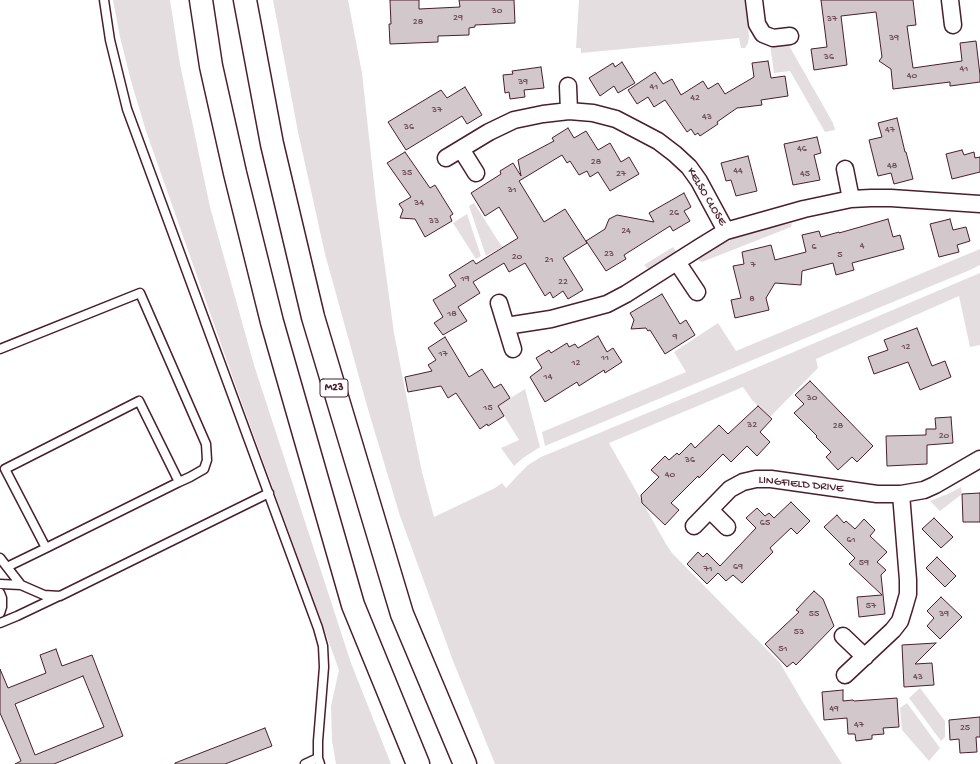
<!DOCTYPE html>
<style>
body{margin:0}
canvas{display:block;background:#fff}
</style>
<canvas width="980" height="764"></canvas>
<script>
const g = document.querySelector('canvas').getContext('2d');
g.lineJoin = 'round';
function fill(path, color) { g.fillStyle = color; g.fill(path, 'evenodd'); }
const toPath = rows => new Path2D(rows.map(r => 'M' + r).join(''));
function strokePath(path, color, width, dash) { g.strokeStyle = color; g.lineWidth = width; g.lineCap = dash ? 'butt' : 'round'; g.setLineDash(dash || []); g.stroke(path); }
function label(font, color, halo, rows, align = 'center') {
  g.font = font + ' "Gochi Hand",sans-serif'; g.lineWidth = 3; g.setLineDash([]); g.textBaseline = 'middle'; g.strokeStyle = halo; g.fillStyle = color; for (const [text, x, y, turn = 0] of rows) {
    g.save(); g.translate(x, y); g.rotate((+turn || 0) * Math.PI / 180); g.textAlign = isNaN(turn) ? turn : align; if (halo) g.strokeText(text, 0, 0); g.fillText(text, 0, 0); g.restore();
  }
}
const green = toPath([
 [113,0,170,0,180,64,210,207,254,365,351,663,391,764,336,764,332,741,331,706,339,670,234,381,146,131,131,81,120,37],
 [273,0,348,0,362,73,376,201,394,333,407,400,422,472,434,517,495,488,502,483,506,488,519,474,528,465,541,457,725,381,980,273,980,345,970,347,959,296,816,359,818,368,770,417,752,400,743,387,609,443,666,544,672,553,780,663,804,704,842,764,495,764,453,661,400,516,367,406,325,254,298,132],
 [579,0,745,0,749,36,748,43,745,48,741,48,739,38,581,53,581,48,576,48],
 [787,42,833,123,835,130,825,132,790,71,774,73,770,44],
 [474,203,502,247,486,256,469,206],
 [467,214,481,256,476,259,453,223],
 [792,223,791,227,702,262,698,260,701,256,707,250,735,237,754,231],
 [673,247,677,253,649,270,644,265],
 [980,249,980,265,970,270,545,446,542,432,686,372,674,352,718,323,736,351],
 [525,389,540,447,523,458,514,466,501,448,519,440,498,406],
 [961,487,962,494,940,511,930,501,950,493],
 [920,688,945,721,945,737,941,741,909,698],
 [907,703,940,748,929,761,902,730,900,708]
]);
const building = toPath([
 [390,0,419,0,419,9,460,7,459,0,514,0,515,23,475,25,475,27,469,28,469,35,438,36,438,42,390,44,389,24,391,24,390,0],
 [821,0,913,0,916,25,907,26,913,68,962,61,960,43,976,41,980,75,980,82,950,86,950,82,893,89,891,69,879,61,882,57,876,12,841,16,847,65,814,70,811,49,827,47,821,0],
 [768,61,771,78,785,76,788,96,761,100,762,105,737,108,717,122,718,124,700,136,698,133,695,135,691,129,687,132,665,100,654,107,648,97,637,104,628,90,655,72,663,84,672,79,681,95,703,81,708,89,718,83,725,94,754,77,752,63,768,61],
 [622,62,635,83,618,93,614,86,600,96,589,78,613,63,615,67,622,62],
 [541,67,544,88,524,90,525,97,510,99,509,92,505,93,503,75,513,74,512,71,541,67],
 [465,87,482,115,467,124,462,116,406,150,388,122,441,90,447,98,465,87],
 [897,118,905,152,906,152,913,179,894,184,891,173,878,176,869,140,882,137,878,123,897,118],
 [568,128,574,138,586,131,598,150,610,143,621,162,629,157,639,174,610,191,598,172,590,177,587,171,579,175,570,161,567,163,562,155,519,181,544,222,565,209,587,243,563,258,583,290,568,299,563,291,553,298,550,292,545,296,525,263,509,272,504,263,473,282,480,293,458,307,467,321,443,335,434,323,443,317,433,300,456,286,449,275,473,260,476,264,518,238,499,207,485,216,471,193,501,174,500,171,513,163,521,176,518,160,554,141,552,138,568,128],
 [817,137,821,153,814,155,820,180,793,185,784,144,817,137],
 [962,150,964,155,974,152,975,158,980,157,980,172,952,179,946,154,962,150],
 [405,152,430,188,435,185,453,214,450,216,452,221,425,237,415,219,400,218,403,210,399,204,411,197,387,163,405,152],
 [748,156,757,191,736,196,731,180,726,181,721,163,748,156],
 [684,193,691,207,684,211,690,221,673,231,670,226,624,255,626,259,606,271,586,241,605,229,609,219,617,215,654,222,649,213,684,193],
 [888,219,893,237,900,235,904,249,852,263,854,270,836,275,833,263,802,271,801,285,775,283,766,298,769,310,735,318,731,300,741,298,733,266,744,264,742,252,771,245,775,260,806,252,802,235,819,231,821,237,839,232,839,233,888,219],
 [950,219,953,230,966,227,970,241,957,245,959,252,939,257,930,224,950,219],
 [662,294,680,324,686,320,695,335,665,354,650,330,648,331,646,328,631,329,634,320,630,313,662,294],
 [917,328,932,366,945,361,951,377,920,390,908,362,874,374,868,357,888,350,884,340,917,328],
 [598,336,607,352,613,348,622,362,605,373,604,370,579,386,577,382,545,402,530,377,542,368,536,358,549,350,551,353,567,343,569,347,575,344,578,348,598,336],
 [445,337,469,377,482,369,494,388,501,384,510,398,498,406,504,416,488,426,487,424,480,429,456,393,448,398,441,386,408,392,405,377,432,371,428,365,436,360,428,348,445,337],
 [810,381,873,446,857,462,852,457,838,470,826,457,831,452,816,437,817,436,794,413,804,404,795,395,810,381],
 [758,406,772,419,760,432,770,442,757,456,747,446,731,462,723,454,699,478,698,476,671,503,679,510,665,525,642,503,641,495,659,477,651,470,665,456,669,460,677,453,679,455,691,443,695,448,719,425,728,434,758,406],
 [951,417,953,443,927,445,927,464,887,466,886,436,926,435,926,429,936,429,935,418,951,417],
 [980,493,980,522,963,522,962,494,980,493],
 [791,502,810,521,797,534,791,528,770,548,773,552,742,583,733,575,726,581,718,573,707,584,687,564,698,552,703,557,707,553,720,566,756,528,746,518,757,508,765,516,769,513,774,518,791,502],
 [837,515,844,523,846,521,855,529,864,519,875,530,870,536,887,552,877,562,886,570,881,575,885,614,859,617,857,597,882,595,849,564,855,558,824,527,837,515],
 [934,518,953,537,941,548,922,529,934,518],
 [937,557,956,576,945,587,926,568,937,557],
 [814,591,823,599,834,626,796,665,793,662,787,667,765,644,799,612,796,610,814,591],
 [941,597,962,617,940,639,927,626,934,618,927,611,941,597],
 [936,643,915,664,932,663,934,685,904,687,902,645,936,643],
 [56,649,62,666,92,655,123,736,54,764,15,764,21,761,0,713,0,669,8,688,46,673,40,655,56,649],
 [83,676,104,727,35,755,15,704,83,676],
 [843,690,843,701,853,700,854,701,897,698,899,727,883,728,884,734,872,735,872,739,856,741,855,734,848,734,847,718,824,720,822,692,843,690],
 [980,717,980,737,976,737,977,752,960,753,959,739,950,740,949,720,980,717],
 [265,728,272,746,225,764,175,764,175,763,265,728]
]);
const service = toPath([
 [104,0,110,40,127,109,318,628,323,646,324,667,318,741,318,758,320,764],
 [0,349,140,293,206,444,207,460,204,469,190,477,179,482],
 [139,401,179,482,46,548,5,469,139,401],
 [0,558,21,585],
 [7,567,46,548],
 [0,584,21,585,44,595,60,596,269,493],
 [0,593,2,598,2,607,0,613],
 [0,623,17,616,59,596],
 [305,764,318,758]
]);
const minor = toPath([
 [754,0,757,24,763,34,773,38,790,36],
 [950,0,953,25],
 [568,86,569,111],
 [461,149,476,173],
 [446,158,489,132,514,120,543,114,569,111,593,113,616,119,639,131,658,141,675,154,689,167,699,181,726,231],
 [845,169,851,199],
 [677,262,697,292],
 [499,303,513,349],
 [506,326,551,319,607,304,626,294,700,247,726,231,804,209,851,199,871,198,891,198,980,204],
 [710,510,727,527],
 [694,526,730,489,743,482,756,479,771,479,877,494,901,494,924,490,935,485,980,459],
 [843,636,865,657],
 [845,675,893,630,900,621,904,608,908,594,908,580,901,494]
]);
const motorway = toPath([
 [201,0,211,66,235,173,272,322,353,605,418,764],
 [245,0,272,144,313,317,402,614,465,764]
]);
const numberNames = [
 ["30",497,11],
 ["29",458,18],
 ["37",832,19],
 ["28",418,22],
 ["39",894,38],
 ["36",829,57],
 ["41",964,69],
 ["40",912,76],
 ["39",523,82],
 ["41",654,87],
 ["42",695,98],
 ["37",437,110],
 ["43",707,117],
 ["36",409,127],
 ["47",890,130],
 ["46",802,149],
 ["28",596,162],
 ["48",892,166],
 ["44",738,171],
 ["35",407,173],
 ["27",621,174],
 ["45",805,174],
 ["31",512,190],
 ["34",419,203],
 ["26",674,213],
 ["33",434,221],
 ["24",626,231],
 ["4",862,246],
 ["6",814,247],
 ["23",609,254],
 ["5",840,255],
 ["20",517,257],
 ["21",549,260],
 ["7",753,265],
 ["19",465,279],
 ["22",563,282],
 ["8",752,299],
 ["18",452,314],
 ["9",675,337],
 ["12",906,347],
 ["17",443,354],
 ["11",605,358],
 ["12",576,363],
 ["14",548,377],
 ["30",812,398],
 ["15",488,408],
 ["32",752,425],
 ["28",838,426],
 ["20",944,436],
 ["36",690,460],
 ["40",670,475],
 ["65",765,523],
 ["61",851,540],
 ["59",864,563],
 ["69",738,567],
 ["71",708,569],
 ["57",871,606],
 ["55",814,614],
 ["39",944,614],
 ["53",799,632],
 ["51",783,649],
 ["43",918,677],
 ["49",834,709],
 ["47",859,725],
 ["25",965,728]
];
const shields = [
 [334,388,28]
];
const shieldNames = [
 ["M23",334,388]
];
const streetNames = [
 ["KELSO CLOSE",706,197,59],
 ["LINGFIELD DRIVE",801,485,6]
];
fill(green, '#e5dee0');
fill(building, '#d2c7cb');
strokePath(building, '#4a1f2b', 1);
strokePath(service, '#4a1f2b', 11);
strokePath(minor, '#4a1f2b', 19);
strokePath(motorway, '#4a1f2b', 25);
strokePath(service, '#fff', 8);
strokePath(minor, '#fff', 16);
strokePath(motorway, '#fff', 22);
label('10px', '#6c4953', null, numberNames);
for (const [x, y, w] of shields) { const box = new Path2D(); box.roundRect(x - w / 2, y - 9, w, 18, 3); g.fillStyle = '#fff'; g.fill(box); strokePath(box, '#4a1f2b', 1); }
label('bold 11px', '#4a1f2b', null, shieldNames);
label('12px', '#4a1f2b', '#fff', streetNames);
</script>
